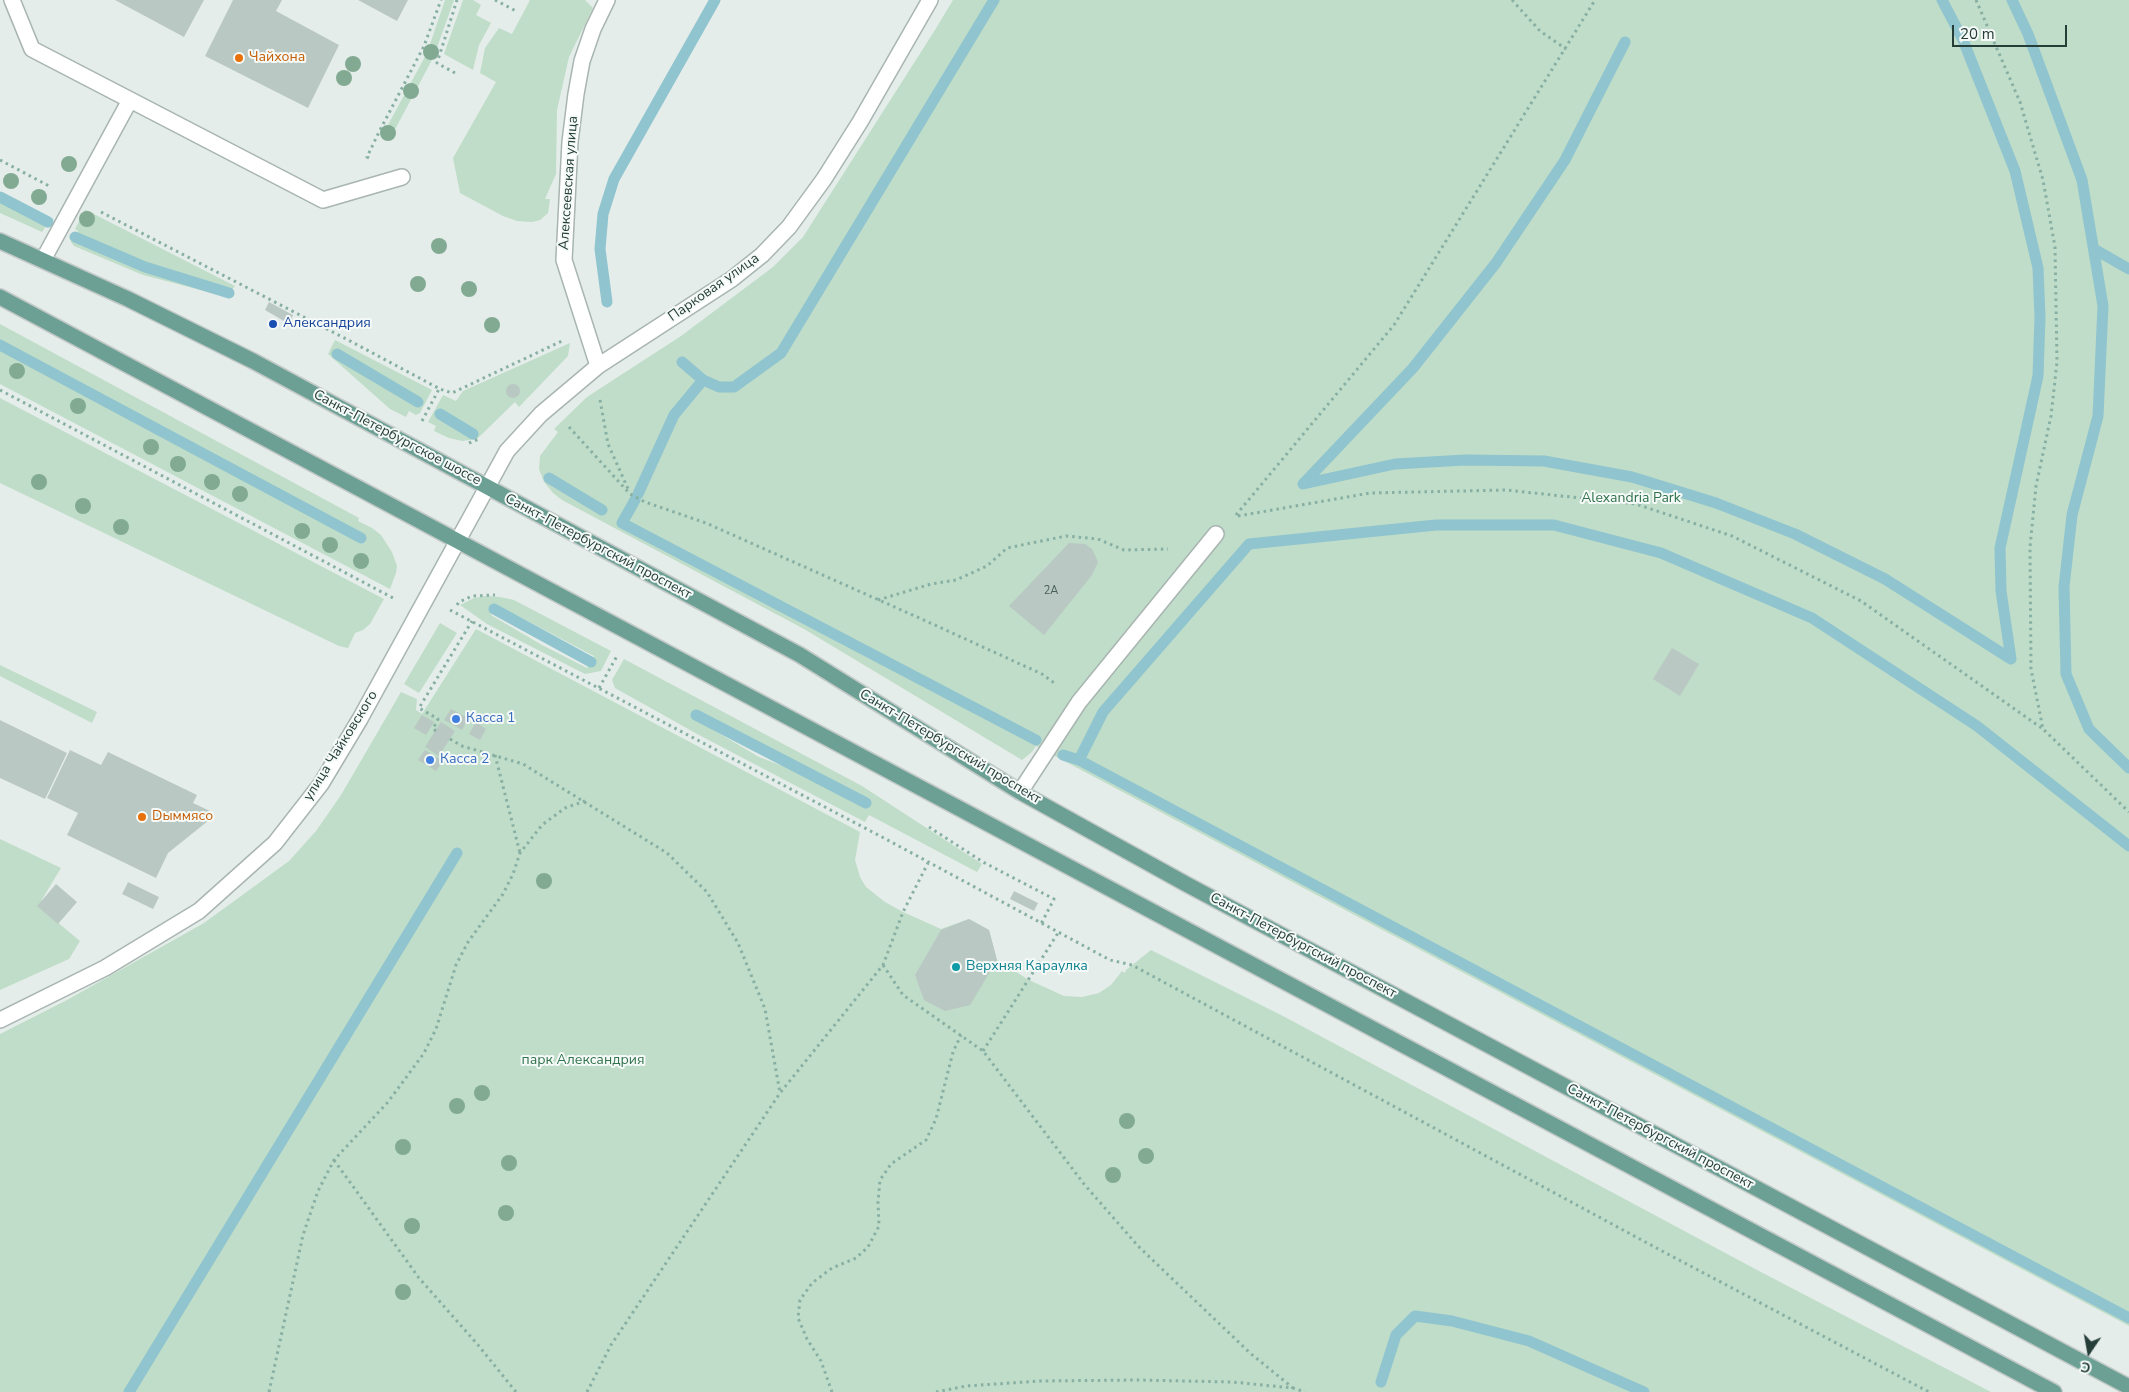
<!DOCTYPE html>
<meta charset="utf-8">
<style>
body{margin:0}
#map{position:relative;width:2129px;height:1392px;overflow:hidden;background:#e5edea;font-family:"Nunito Sans",sans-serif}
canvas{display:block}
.north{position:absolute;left:2064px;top:1327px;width:50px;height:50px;-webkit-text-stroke:4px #f5faf8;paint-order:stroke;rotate:192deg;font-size:14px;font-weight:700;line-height:20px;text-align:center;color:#253e38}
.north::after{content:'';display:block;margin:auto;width:18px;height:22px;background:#253e38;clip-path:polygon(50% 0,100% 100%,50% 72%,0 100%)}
.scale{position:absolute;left:1952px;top:25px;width:115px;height:22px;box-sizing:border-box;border:2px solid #253e38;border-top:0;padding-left:6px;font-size:15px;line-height:18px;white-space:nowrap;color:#253e38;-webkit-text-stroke:4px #f5faf8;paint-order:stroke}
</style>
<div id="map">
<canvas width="2129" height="1392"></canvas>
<div class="north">С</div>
<div class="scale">20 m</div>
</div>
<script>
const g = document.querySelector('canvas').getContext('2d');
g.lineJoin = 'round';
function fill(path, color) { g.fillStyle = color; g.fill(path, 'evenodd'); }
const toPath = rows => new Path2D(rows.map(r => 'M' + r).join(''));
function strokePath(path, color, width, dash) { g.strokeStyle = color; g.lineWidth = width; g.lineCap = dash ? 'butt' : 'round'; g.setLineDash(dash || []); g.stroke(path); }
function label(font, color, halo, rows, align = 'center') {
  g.font = font + ' "Nunito Sans",sans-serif'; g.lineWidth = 4; g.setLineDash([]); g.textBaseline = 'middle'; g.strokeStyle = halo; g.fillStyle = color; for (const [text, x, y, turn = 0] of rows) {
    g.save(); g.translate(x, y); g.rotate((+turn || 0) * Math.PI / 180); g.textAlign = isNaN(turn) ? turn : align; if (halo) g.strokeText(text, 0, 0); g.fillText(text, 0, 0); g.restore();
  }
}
const green = toPath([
 [445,0,454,0,434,56,391,137,383,134,427,53],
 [463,0,473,0,481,5,476,15,491,23,479,45,473,70,444,54],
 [530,0,585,0,593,8,569,57,557,110,556,174,545,199,550,199,548,213,540,220,532,222,517,221,503,216,460,193,453,158,496,82,480,73,485,48,499,28,512,34],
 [953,0,2129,0,2129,1326,1036,746,1032,752,1022,760,804,629,562,500,553,493,544,482,539,469,540,456,558,432,554,429,587,397,681,336,773,267,803,237,935,30],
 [0,199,47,224,46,226,42,232,0,213],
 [85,210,86,210,235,286,230,292,146,265,77,235,78,231,75,229],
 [72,239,75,239,145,268,228,295,227,297,143,275,74,246,71,242],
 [0,324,359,518,358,521,372,528,381,535,392,552,397,566,396,573,390,589,0,384,0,347,360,539,361,537,0,343],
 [335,340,432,390,420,413,416,415,409,411,406,417,390,409,328,354],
 [338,352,419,399,419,400,416,403,337,356],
 [570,343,568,356,519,407,515,402,477,439,462,441,449,438,434,431,436,426,428,422,443,395,456,401,463,391],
 [0,398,384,599,370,624,363,630,355,633,348,648,339,646,0,483],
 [486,596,500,597,514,600,611,651,601,671,585,674,487,624,460,605,474,598],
 [497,605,594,656,587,668,542,645,491,615],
 [440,623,457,633,419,693,404,684],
 [476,629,860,832,855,860,860,877,866,887,885,902,903,912,941,929,969,919,989,930,997,960,1029,980,1064,996,1082,997,1099,993,1111,985,1122,971,1125,973,1126,970,1151,950,1283,1016,1759,1271,1991,1392,0,1392,0,1034,67,1000,204,923,289,861,316,831,341,795,401,692,417,699,416,710,422,714],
 [624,659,862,786,982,864,977,872,869,815,865,822,699,735,615,688,612,680],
 [698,712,867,800,866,804,809,776,759,757,695,719],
 [0,665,97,712,92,723,0,676],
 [0,839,61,868,38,906,80,941,69,959,0,990]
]);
const stream = toPath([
 [2012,0,2028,34,2082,180,2103,306,2098,416,2072,515,2064,587,2066,674,2089,729,2129,768],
 [1625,42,1565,160,1496,263,1413,368,1303,484,1395,464,1465,460,1544,461,1632,477,1716,503,1795,534,1885,579,2011,659,2001,591,2000,548,2038,376,2040,317,2038,268,2015,171,1963,40,1942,0],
 [0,197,48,222],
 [75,237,145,267,229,293],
 [2094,249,2129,269],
 [607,302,600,249,603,214,614,179,715,0],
 [0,345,361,538],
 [337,354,418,402],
 [682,362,703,380],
 [440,414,473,434],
 [549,478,602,510],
 [638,494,674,415,703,380,719,387,734,387,781,353,994,0],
 [635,500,622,523,1036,740],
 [494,609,591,662],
 [696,715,866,803],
 [1063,755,1079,760,2129,1318],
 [1079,760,1103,712,1249,544,1436,525,1554,525,1661,553,1812,618,1977,726,2129,846],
 [1381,1382,1396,1335,1415,1316,1452,1321,1529,1341,1644,1392],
 [129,1392,457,853]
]);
const building = toPath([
 [115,0,204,0,184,37],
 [233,0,282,0,276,11,339,45,308,108,205,56],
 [358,0,408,0,397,21],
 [269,302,293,315,289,324,265,310],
 '506 391a7 7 0 1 1 14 0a7 7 0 1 1-14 0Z',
 [1069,543,1085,544,1092,549,1098,562,1092,575,1044,635,1009,606],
 [1672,648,1699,664,1680,696,1653,679],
 [451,709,468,718,462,730,444,720],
 [422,715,434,722,426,735,414,728],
 [0,720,67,753,45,799,0,778],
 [441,722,455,731,439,756,425,747],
 [476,722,486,729,480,740,469,734],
 [70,750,101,765,108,752,197,795,193,803,210,811,208,821,168,853,156,878,67,835,78,813,47,798],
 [425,750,443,761,436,771,418,760],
 [128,882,159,897,153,909,122,894],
 [56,884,77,902,58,924,37,906],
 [1014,891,1038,903,1034,911,1010,899],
 [969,919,989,930,997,960,970,1005,945,1011,924,1000,915,975,941,930]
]);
const path = toPath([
 [495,0,516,11],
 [1512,0,1540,31,1566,49],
 [1976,0,2020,102,2043,180,2055,247,2057,362,2051,416,2036,486,2030,547,2031,669,2043,729,2129,812],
 [455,73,437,63,457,0],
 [369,158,367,157,379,132,424,46,441,0],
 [0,160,51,187],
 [101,212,352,342,440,389,452,393,562,341],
 [0,390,395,599],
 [600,400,608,444,629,491],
 [422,421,439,389],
 [569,427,630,494,645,502,706,523,926,621,1042,674,1057,685],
 [469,443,481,438],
 [1236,515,1394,325,1595,0],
 [1238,516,1370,493,1506,490,1636,504,1732,536,1861,601,2043,729],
 [878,600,931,584,956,580,987,566,1007,548,1066,536,1098,539,1124,550,1168,549],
 [457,605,459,602,472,596,495,595],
 [450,610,882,837,1110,960,1132,965,1662,1251,1929,1392],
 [599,688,617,656],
 [436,731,433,729,438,719,419,708,472,621],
 [450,739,462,746,523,764,667,853,707,892,738,943,765,1009,780,1093],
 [495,755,520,853],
 [929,827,983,862,1054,899,1041,924],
 [883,965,903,995,983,1051,1084,1184,1138,1246,1250,1353,1293,1388],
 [983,1051,1058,933],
 [334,1160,419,1278,478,1345,516,1392],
 [269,1392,303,1235,318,1191,334,1160,388,1102,424,1053,436,1029,456,965,468,942,503,894,513,874,520,853,542,825,565,808,585,801],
 [587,1392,611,1345,780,1093,883,965,903,912,928,863],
 [832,1392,821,1361,807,1339,798,1318,800,1300,812,1283,832,1268,856,1258,868,1247,879,1226,878,1202,880,1180,891,1164,926,1140,936,1119,953,1052,961,1035],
 [936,1392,966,1386,1040,1381,1138,1380,1232,1382,1293,1388,1305,1392]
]);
const service = toPath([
 [12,0,32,49,323,200,402,177],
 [43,260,130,100],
 [1020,792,1079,702,1216,534]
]);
const minor = toPath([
 [598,366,564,260,570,142,576,94,582,61,593,29,607,0],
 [0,1020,105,968,199,911,275,843,321,784,360,719,507,451,541,414,598,366,732,279,762,255,789,227,824,179,860,122,930,0]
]);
const primary = toPath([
 [0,241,128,299,253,361,800,655,1020,792,1186,884,2129,1387],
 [0,297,2054,1392]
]);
const trees = [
 [431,52],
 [353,64],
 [344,78],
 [411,91],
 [388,133],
 [69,164],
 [11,181],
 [39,197],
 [87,219],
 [439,246],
 [418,284],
 [469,289],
 [492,325],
 [17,371],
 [78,406],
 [151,447],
 [178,464],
 [39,482],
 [212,482],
 [240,494],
 [83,506],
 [121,527],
 [302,531],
 [330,545],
 [361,561],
 [544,881],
 [482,1093],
 [457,1106],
 [1127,1121],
 [403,1147],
 [1146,1156],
 [509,1163],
 [1113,1175],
 [506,1213],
 [412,1226],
 [403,1292]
];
const markers = [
 [239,58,5,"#e8710a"],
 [273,324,5,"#1a4fb4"],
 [456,719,5,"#3f7fe0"],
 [430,760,5,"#3f7fe0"],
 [142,817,5,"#e8710a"],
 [956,967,5,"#0f9aa8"]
];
const numberNames = [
 ["2А",1051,591]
];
const foodNames = [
 ["Чайхона",249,58],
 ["Dыммясо",152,817]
];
const streetNames = [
 ["Алексеевская улица",569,183,-86],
 ["Парковая улица",714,288,-35],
 ["Санкт-Петербургское шоссе",397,438,28],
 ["Санкт-Петербургский проспект",598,547,28],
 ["улица Чайковского",341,746,-58],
 ["Санкт-Петербургский проспект",950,747,31],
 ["Санкт-Петербургский проспект",1303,946,28],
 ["Санкт-Петербургский проспект",1660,1137,28]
];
const transitNames = [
 ["Александрия",283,324]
];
const parkNames = [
 ["Alexandria Park",1631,499],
 ["парк Александрия",583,1061]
];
const shopNames = [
 ["Касса 1",466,719],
 ["Касса 2",440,760]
];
const cultureNames = [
 ["Верхняя Караулка",966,967]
];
fill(green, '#bfddc8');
strokePath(stream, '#90c4cf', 11);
fill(building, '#bac8c3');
strokePath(service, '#a8b5b1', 18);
strokePath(minor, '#a8b5b1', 18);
strokePath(primary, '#c2c9c7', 18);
strokePath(path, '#87afa3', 3, [2.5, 4]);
strokePath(service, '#fff', 15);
strokePath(minor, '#fff', 15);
strokePath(primary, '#6ca094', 15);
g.fillStyle = '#82aa93';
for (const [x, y] of trees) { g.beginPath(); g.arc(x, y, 8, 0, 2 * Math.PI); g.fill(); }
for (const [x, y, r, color] of markers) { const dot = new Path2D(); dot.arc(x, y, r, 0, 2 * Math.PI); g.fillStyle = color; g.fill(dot); strokePath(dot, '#f5faf8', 2); }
label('11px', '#4a605b', null, numberNames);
label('14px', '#c56008', '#f5faf8', foodNames, 'left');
label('14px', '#253e38', '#f5faf8', streetNames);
label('14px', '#164399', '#f5faf8', transitNames, 'left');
label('14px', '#31734c', '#f5faf8', parkNames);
label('14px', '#366cbe', '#f5faf8', shopNames, 'left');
label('14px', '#0d838f', '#f5faf8', cultureNames, 'left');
</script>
